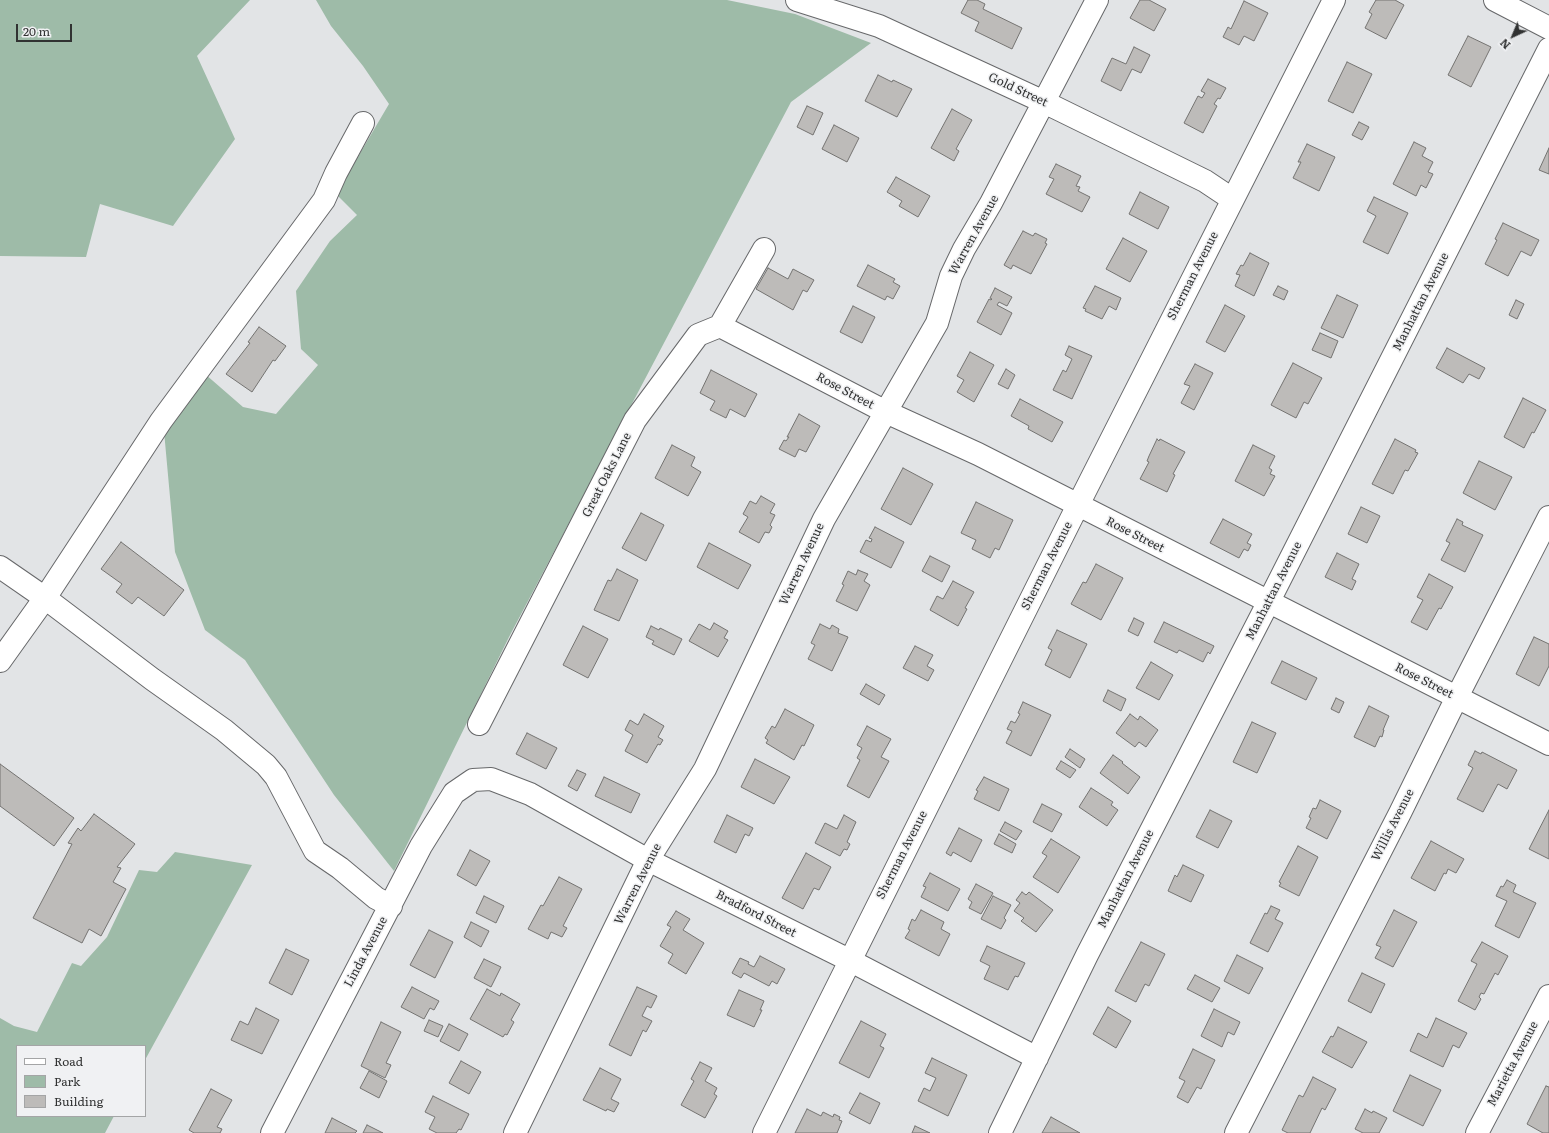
<!DOCTYPE html>
<style>
body{margin:0}
#map{position:relative;width:1549px;height:1133px;overflow:hidden;background:#e2e4e6;font-family:Literata,serif}
canvas{display:block}
.legend{position:absolute;left:16px;top:1045px;width:130px;height:72px;box-sizing:border-box;background:#f0f1f3;border:1px solid #a4a5a6;margin:0;padding:5px 7px;list-style:none;font-size:12px;color:#313232}
.legend li{display:flex;align-items:center;gap:8px;height:20px}
.legend b{width:20px;border:1px solid #a4a5a6}
.north{position:absolute;left:1493px;top:16px;width:40px;height:40px;-webkit-text-stroke:3px #f0f1f3;paint-order:stroke;rotate:224deg;font-size:11px;font-weight:700;line-height:16px;text-align:center;color:#313232}
.north::after{content:'';display:block;margin:auto;width:14px;height:18px;background:#313232;clip-path:polygon(50% 0,100% 100%,50% 72%,0 100%)}
.scale{position:absolute;left:16px;top:24px;width:56px;height:18px;box-sizing:border-box;border:2px solid #313232;border-top:0;padding-left:5px;font-size:12px;line-height:14px;white-space:nowrap;color:#313232;-webkit-text-stroke:3px #f0f1f3;paint-order:stroke}
</style>
<div id="map">
<canvas width="1549" height="1133"></canvas>
<ul class="legend">
<li><b style="height:5px;background:#fff"></b>Road</li>
<li><b style="height:11px;background:#9ebba8"></b>Park</li>
<li><b style="height:11px;background:#bdbbb9"></b>Building</li>
</ul>
<div class="north">N</div>
<div class="scale">20 m</div>
</div>
<script>
const g = document.querySelector('canvas').getContext('2d');
g.lineJoin = 'round';
function fill(path, color) { g.fillStyle = color; g.fill(path, 'evenodd'); }
const toPath = rows => new Path2D(rows.map(r => 'M' + r).join(''));
function strokePath(path, color, width, dash) { g.strokeStyle = color; g.lineWidth = width; g.lineCap = dash ? 'butt' : 'round'; g.setLineDash(dash || []); g.stroke(path); }
function label(font, color, halo, rows, align = 'center') {
  g.font = font + ' Literata,serif'; g.lineWidth = 3; g.setLineDash([]); g.textBaseline = 'middle'; g.strokeStyle = halo; g.fillStyle = color; for (const [text, x, y, turn = 0] of rows) {
    g.save(); g.translate(x, y); g.rotate((+turn || 0) * Math.PI / 180); g.textAlign = isNaN(turn) ? turn : align; if (halo) g.strokeText(text, 0, 0); g.fillText(text, 0, 0); g.restore();
  }
}
const green = toPath([
 [0,0,250,0,197,56,235,139,173,226,100,204,86,257,0,256],
 [316,0,727,0,795,14,871,43,791,102,509,637,394,871,334,795,245,660,205,630,175,552,164,431,205,374,243,407,276,414,318,365,301,349,296,291,330,241,357,215,336,194,389,104,363,66,331,26],
 [175,852,252,865,145,1060,145,1046,17,1046,17,1116,114,1116,105,1133,0,1133,0,1018,14,1026,37,1032,72,963,81,966,107,937,139,870,157,872]
]);
const building = toPath([
 [968,0,977,0,985,4,983,9,1022,28,1012,49,975,31,979,22,961,13,968,0],
 [1140,0,1149,0,1166,9,1154,31,1130,18,1140,0],
 [1376,0,1395,0,1404,5,1386,39,1365,28,1372,14,1369,12,1376,0],
 [1244,1,1268,13,1254,41,1244,36,1239,45,1223,37,1228,27,1231,29,1244,1],
 [1468,36,1491,47,1471,87,1448,75,1468,36],
 [1134,47,1150,55,1141,73,1132,69,1121,91,1101,81,1112,58,1126,64,1134,47],
 [1347,62,1372,74,1353,113,1328,101,1347,62],
 [878,75,892,82,893,80,912,89,897,117,865,101,878,75],
 [1208,79,1226,88,1220,99,1218,98,1214,104,1217,106,1203,133,1184,123,1198,96,1202,98,1205,93,1201,91,1208,79],
 [807,106,823,113,813,135,797,127,807,106],
 [952,109,972,120,956,149,959,151,954,161,931,148,952,109],
 [1359,122,1369,127,1362,140,1352,135,1359,122],
 [834,125,859,138,847,162,822,149,834,125],
 [1414,142,1426,148,1422,156,1433,162,1428,172,1433,174,1426,188,1421,185,1416,196,1393,184,1414,142],
 [1307,144,1335,157,1319,191,1293,178,1301,162,1298,162,1307,144],
 [1549,148,1549,174,1539,170,1549,148],
 [1056,164,1081,176,1076,186,1080,187,1078,191,1090,197,1082,212,1046,194,1054,179,1049,177,1056,164],
 [896,177,930,196,918,217,899,206,902,201,887,192,896,177],
 [1140,192,1169,207,1158,229,1129,214,1140,192],
 [1374,197,1408,213,1388,254,1363,242,1376,216,1367,211,1374,197],
 [1503,223,1539,240,1531,256,1521,251,1508,276,1485,264,1497,240,1495,239,1503,223],
 [1023,231,1033,236,1035,233,1047,239,1045,243,1047,244,1031,274,1013,265,1011,269,1004,265,1023,231],
 [1123,238,1147,251,1130,282,1106,269,1123,238],
 [1250,253,1269,263,1254,296,1235,286,1240,275,1236,274,1241,265,1243,266,1250,253],
 [868,265,895,279,893,282,900,286,893,299,887,296,885,300,857,286,868,265],
 [768,268,788,279,793,269,814,280,807,292,803,290,793,310,756,289,768,268],
 [1095,286,1121,298,1116,310,1109,306,1102,319,1085,311,1086,309,1083,308,1095,286],
 [1278,286,1288,291,1284,300,1273,295,1278,286],
 [995,288,1012,297,1007,306,999,302,997,305,1012,313,1001,335,977,322,989,299,991,300,992,299,990,298,995,288],
 [1337,295,1358,305,1343,338,1321,328,1337,295],
 [1516,300,1524,304,1517,319,1509,315,1516,300],
 [1225,305,1245,316,1225,352,1206,342,1225,305],
 [853,306,875,317,862,343,840,332,853,306],
 [259,327,286,346,275,361,273,360,252,392,226,374,250,343,248,342,259,327],
 [1320,333,1338,341,1331,358,1312,350,1320,333],
 [1069,346,1092,356,1072,399,1053,390,1063,370,1066,372,1072,359,1065,355,1069,346],
 [1447,348,1485,368,1479,379,1469,374,1463,383,1436,368,1447,348],
 [970,352,994,365,974,402,957,392,964,380,957,376,970,352],
 [1293,363,1322,378,1308,404,1304,402,1296,418,1271,405,1293,363],
 [1195,364,1213,373,1194,410,1181,403,1190,386,1184,384,1195,364],
 [1006,369,1015,375,1008,389,998,384,1006,369],
 [711,370,757,394,745,417,730,409,726,418,710,410,715,401,700,393,711,370],
 [1523,398,1546,410,1534,433,1532,432,1524,448,1504,437,1523,398],
 [1020,399,1063,422,1052,442,1028,429,1029,426,1011,416,1020,399],
 [799,414,820,426,806,452,799,449,795,457,779,449,784,440,786,441,789,437,787,437,799,414],
 [1157,439,1159,441,1160,439,1185,452,1173,474,1175,475,1167,492,1140,479,1149,462,1147,461,1149,456,1157,439],
 [1395,439,1416,450,1415,452,1418,453,1408,471,1405,470,1393,494,1372,484,1395,439],
 [672,445,695,457,691,466,701,472,688,496,655,478,672,445],
 [1253,445,1275,456,1269,468,1272,470,1270,474,1275,476,1264,496,1235,481,1253,445],
 [1479,461,1512,477,1495,510,1463,493,1479,461],
 [903,468,933,484,911,525,881,509,903,468],
 [761,496,775,504,770,513,775,515,770,525,772,527,769,533,765,532,759,543,739,532,748,517,743,514,750,501,756,504,761,496],
 [976,502,1013,520,999,550,995,548,990,558,972,549,976,540,961,533,976,502],
 [1361,507,1380,516,1367,543,1348,534,1361,507],
 [641,513,664,525,646,561,622,548,641,513],
 [1223,519,1252,534,1247,543,1251,545,1248,551,1244,549,1239,558,1210,543,1223,519],
 [1457,519,1463,522,1462,525,1483,535,1465,572,1441,560,1450,543,1446,541,1457,519],
 [875,527,904,542,891,568,860,552,866,540,871,542,872,539,869,538,875,527],
 [121,542,184,590,164,616,138,597,132,604,116,592,122,584,101,569,121,542],
 [709,543,751,565,738,589,697,567,709,543],
 [1337,553,1359,564,1352,579,1356,581,1352,590,1325,577,1337,553],
 [930,556,950,566,942,582,922,571,930,556],
 [1096,564,1123,578,1101,620,1071,604,1083,582,1086,583,1096,564],
 [617,569,638,580,619,621,594,610,608,580,611,581,617,569],
 [858,570,868,574,864,581,870,585,857,611,836,601,844,585,842,584,848,571,856,575,858,570],
 [1429,574,1453,587,1441,609,1439,608,1427,630,1411,622,1423,600,1417,597,1429,574],
 [953,581,974,592,965,608,967,609,958,626,930,610,937,596,943,599,953,581],
 [1134,618,1144,623,1138,636,1128,631,1134,618],
 [1164,622,1214,646,1210,654,1208,652,1203,662,1179,650,1177,653,1154,642,1164,622],
 [714,623,728,631,724,638,728,640,718,657,689,641,699,624,710,630,714,623],
 [820,624,830,629,832,625,839,629,838,633,848,637,832,671,808,659,815,645,811,643,820,624],
 [583,626,608,639,588,678,563,665,583,626],
 [651,626,659,630,660,628,682,639,674,655,652,644,654,641,646,637,651,626],
 [1057,630,1087,644,1070,678,1045,665,1052,650,1048,648,1057,630],
 [1534,637,1549,644,1549,666,1539,686,1516,674,1534,637],
 [915,646,933,655,927,666,934,670,928,681,903,668,915,646],
 [1282,661,1317,678,1306,700,1271,683,1282,661],
 [1151,662,1173,675,1159,700,1136,688,1151,662],
 [866,684,885,695,879,705,860,694,866,684],
 [1108,690,1126,699,1121,711,1103,701,1108,690],
 [1336,698,1344,702,1339,713,1331,709,1336,698],
 [1023,702,1051,715,1031,756,1006,743,1012,731,1007,729,1011,721,1015,723,1020,714,1018,713,1023,702],
 [1369,706,1389,716,1383,730,1384,730,1382,737,1380,736,1375,747,1354,737,1369,706],
 [785,709,814,725,804,746,802,745,794,760,766,743,768,740,765,738,772,726,775,728,785,709],
 [644,714,664,726,658,737,663,740,660,745,658,744,647,763,625,751,633,735,625,730,630,720,638,725,644,714],
 [1130,714,1138,720,1140,716,1158,730,1146,747,1139,742,1135,747,1116,733,1130,714],
 [1252,722,1276,733,1257,773,1233,762,1252,722],
 [867,726,891,739,881,757,889,761,869,798,847,786,860,760,857,758,862,748,857,745,867,726],
 [527,733,557,748,546,769,516,754,527,733],
 [1070,749,1085,759,1080,768,1065,757,1070,749],
 [1475,751,1481,754,1482,752,1517,770,1507,789,1498,784,1483,812,1457,799,1473,768,1468,765,1475,751],
 [1113,755,1123,762,1122,763,1140,777,1128,794,1100,773,1113,755],
 [755,759,790,777,774,804,741,787,755,759],
 [1061,761,1076,770,1070,778,1056,769,1061,761],
 [0,764,74,818,54,846,0,806,0,764],
 [577,770,586,774,577,791,568,786,577,770],
 [604,777,640,794,631,813,595,796,604,777],
 [984,777,1009,789,999,811,974,799,978,791,976,790,984,777],
 [1091,788,1113,802,1111,805,1118,810,1107,826,1079,807,1091,788],
 [1320,800,1341,811,1327,839,1306,828,1311,818,1309,817,1313,808,1316,809,1320,800],
 [1042,804,1062,814,1052,832,1033,822,1042,804],
 [1210,810,1232,821,1218,848,1196,837,1210,810],
 [1549,810,1549,859,1529,849,1549,810],
 [94,814,135,844,117,867,121,868,113,882,126,889,101,936,89,929,82,943,33,918,72,844,68,843,78,828,81,831,94,814],
 [727,815,753,828,749,836,745,834,736,853,714,842,727,815],
 [844,815,856,822,847,842,850,844,847,850,844,849,840,856,815,843,825,823,837,829,844,815],
 [1005,822,1022,831,1016,840,1000,831,1005,822],
 [959,828,982,840,971,862,953,852,951,856,946,853,959,828],
 [999,834,1016,844,1012,853,994,844,999,834],
 [1051,839,1080,857,1058,893,1033,877,1047,856,1042,853,1051,839],
 [1431,841,1464,859,1456,873,1448,869,1446,874,1444,873,1435,891,1411,878,1431,841],
 [1298,846,1318,857,1299,896,1279,886,1281,883,1279,882,1298,846],
 [470,850,490,861,476,886,457,875,470,850],
 [806,853,831,867,819,890,814,888,803,909,782,898,806,853],
 [1183,865,1204,875,1191,902,1168,891,1175,875,1177,877,1183,865],
 [930,873,960,889,948,911,921,897,926,887,923,886,930,873],
 [559,877,582,889,563,926,567,928,562,937,551,932,548,939,528,929,541,905,543,906,559,877],
 [1507,880,1516,885,1513,892,1536,903,1519,938,1495,926,1507,901,1496,896,1501,886,1503,887,1507,880],
 [976,884,993,893,981,914,969,908,972,902,968,899,976,884],
 [1022,892,1026,895,1029,892,1053,910,1036,932,1021,921,1024,918,1014,911,1020,903,1016,900,1022,892],
 [484,896,504,906,496,923,476,913,484,896],
 [993,896,1011,905,1004,918,1006,920,1001,929,981,919,993,896],
 [1271,906,1280,910,1275,919,1283,923,1268,952,1250,943,1265,913,1267,914,1271,906],
 [921,910,944,922,941,929,950,934,939,956,905,938,910,930,908,929,912,919,915,921,921,910],
 [1394,910,1417,922,1393,967,1375,958,1381,947,1376,945,1394,910],
 [676,911,690,919,683,930,704,943,686,974,668,963,673,954,660,946,671,927,667,925,676,911],
 [471,922,489,931,481,947,464,937,471,922],
 [429,930,453,942,435,978,410,965,429,930],
 [1141,942,1165,954,1149,986,1145,984,1136,1002,1115,991,1141,942],
 [1482,942,1508,956,1498,975,1495,973,1484,994,1481,993,1479,997,1481,999,1475,1010,1458,1001,1477,964,1471,961,1482,942],
 [987,946,1025,963,1018,977,1015,976,1008,990,984,979,990,966,980,961,987,946],
 [286,949,309,960,292,995,269,983,286,949],
 [1237,955,1263,968,1249,994,1224,981,1237,955],
 [760,956,785,969,777,984,772,981,769,986,744,973,741,978,732,973,740,958,749,962,748,964,754,967,760,956],
 [484,959,501,967,491,987,474,978,484,959],
 [1362,973,1385,984,1371,1013,1348,1001,1362,973],
 [1195,975,1220,988,1212,1002,1187,989,1195,975],
 [412,987,439,1001,434,1010,430,1008,424,1019,401,1007,412,987],
 [637,987,657,996,651,1008,647,1006,642,1016,652,1021,646,1032,643,1030,631,1056,609,1045,637,987],
 [487,989,500,996,501,993,520,1004,511,1020,514,1022,507,1035,505,1034,503,1037,470,1019,487,989],
 [739,990,764,1001,760,1010,762,1010,754,1027,727,1015,739,990],
 [1108,1007,1131,1021,1116,1048,1093,1034,1108,1007],
 [256,1008,279,1020,262,1054,231,1040,240,1021,248,1025,256,1008],
 [1214,1009,1240,1022,1234,1035,1228,1032,1222,1047,1201,1036,1214,1009],
 [1436,1018,1467,1033,1459,1048,1453,1045,1443,1067,1410,1051,1418,1033,1427,1038,1436,1018],
 [429,1020,443,1026,438,1037,424,1031,429,1020],
 [861,1021,886,1034,880,1046,884,1048,869,1078,839,1063,861,1021],
 [381,1022,401,1032,386,1063,391,1065,385,1078,361,1066,381,1022],
 [449,1024,468,1034,459,1051,440,1041,449,1024],
 [1338,1027,1367,1042,1352,1068,1322,1052,1331,1036,1333,1037,1338,1027],
 [1193,1049,1215,1060,1201,1089,1197,1087,1188,1103,1177,1097,1185,1081,1179,1078,1193,1049],
 [932,1058,967,1075,948,1116,918,1101,924,1088,930,1091,936,1078,925,1073,932,1058],
 [461,1061,481,1072,469,1094,449,1083,461,1061],
 [700,1062,712,1068,705,1081,717,1088,714,1094,717,1096,705,1118,681,1105,694,1081,691,1079,700,1062],
 [600,1068,621,1079,611,1099,619,1103,614,1112,607,1109,606,1111,583,1100,600,1068],
 [369,1071,387,1081,379,1098,360,1088,369,1071],
 [1410,1075,1441,1090,1423,1126,1393,1111,1410,1075],
 [1313,1077,1336,1089,1325,1110,1322,1108,1310,1133,1288,1133,1282,1130,1299,1095,1303,1097,1313,1077],
 [1546,1086,1549,1087,1549,1133,1543,1133,1527,1124,1546,1086],
 [211,1089,232,1100,217,1127,222,1129,220,1133,194,1133,189,1130,211,1089],
 [860,1093,880,1103,870,1124,849,1113,860,1093],
 [433,1096,469,1114,461,1130,459,1129,456,1133,437,1133,429,1129,435,1117,425,1112,433,1096],
 [807,1109,821,1116,823,1112,833,1117,834,1114,840,1117,839,1120,842,1121,837,1133,795,1133,807,1109],
 [1365,1109,1372,1113,1373,1111,1387,1118,1379,1133,1363,1133,1355,1129,1365,1109],
 [1051,1117,1080,1133,1042,1133,1051,1117],
 [332,1118,357,1131,355,1133,325,1133,332,1118],
 [367,1125,383,1133,363,1133,367,1125],
 [915,1126,930,1133,912,1133,915,1126]
]);
const minor = toPath([
 [797,0,879,26,1044,102,1205,181,1232,199],
 [1495,0,1549,28],
 [720,326,886,412,978,454,1549,744],
 [0,567,45,598,152,679,224,730,266,765,276,777,315,851,340,868,376,898,391,906],
 [0,661,45,598,161,421,324,200,336,173,363,123],
 [479,724,635,420,698,335,720,326,764,249],
 [272,1133,421,846,454,793,473,780,491,779,530,794,648,860,849,960,1037,1058],
 [515,1133,648,860,705,769,824,519,937,323,951,276,964,249,991,203,1097,0],
 [764,1133,1078,505,1334,0],
 [1000,1133,1087,955,1268,603,1549,49],
 [1236,1133,1400,813,1457,697,1549,517],
 [1477,1133,1549,996]
]);
const streetNames = [
 ["Gold Street",1018,90,25],
 ["Warren Avenue",974,235,-61],
 ["Sherman Avenue",1193,276,-63],
 ["Manhattan Avenue",1421,302,-63],
 ["Rose Street",845,391,28],
 ["Great Oaks Lane",607,475,-63],
 ["Rose Street",1135,535,27],
 ["Warren Avenue",802,564,-65],
 ["Sherman Avenue",1047,566,-63],
 ["Manhattan Avenue",1274,591,-63],
 ["Rose Street",1424,681,27],
 ["Willis Avenue",1393,825,-63],
 ["Sherman Avenue",902,855,-63],
 ["Manhattan Avenue",1126,879,-63],
 ["Warren Avenue",638,884,-63],
 ["Bradford Street",756,914,27],
 ["Linda Avenue",366,952,-62],
 ["Marietta Avenue",1513,1064,-62]
];
fill(green, '#9ebba8');
fill(building, '#bdbbb9');
strokePath(building, '#747371', 1);
strokePath(minor, '#67686a', 24);
strokePath(minor, '#fff', 22);
label('12px', '#313232', '#f0f1f3', streetNames);
</script>
